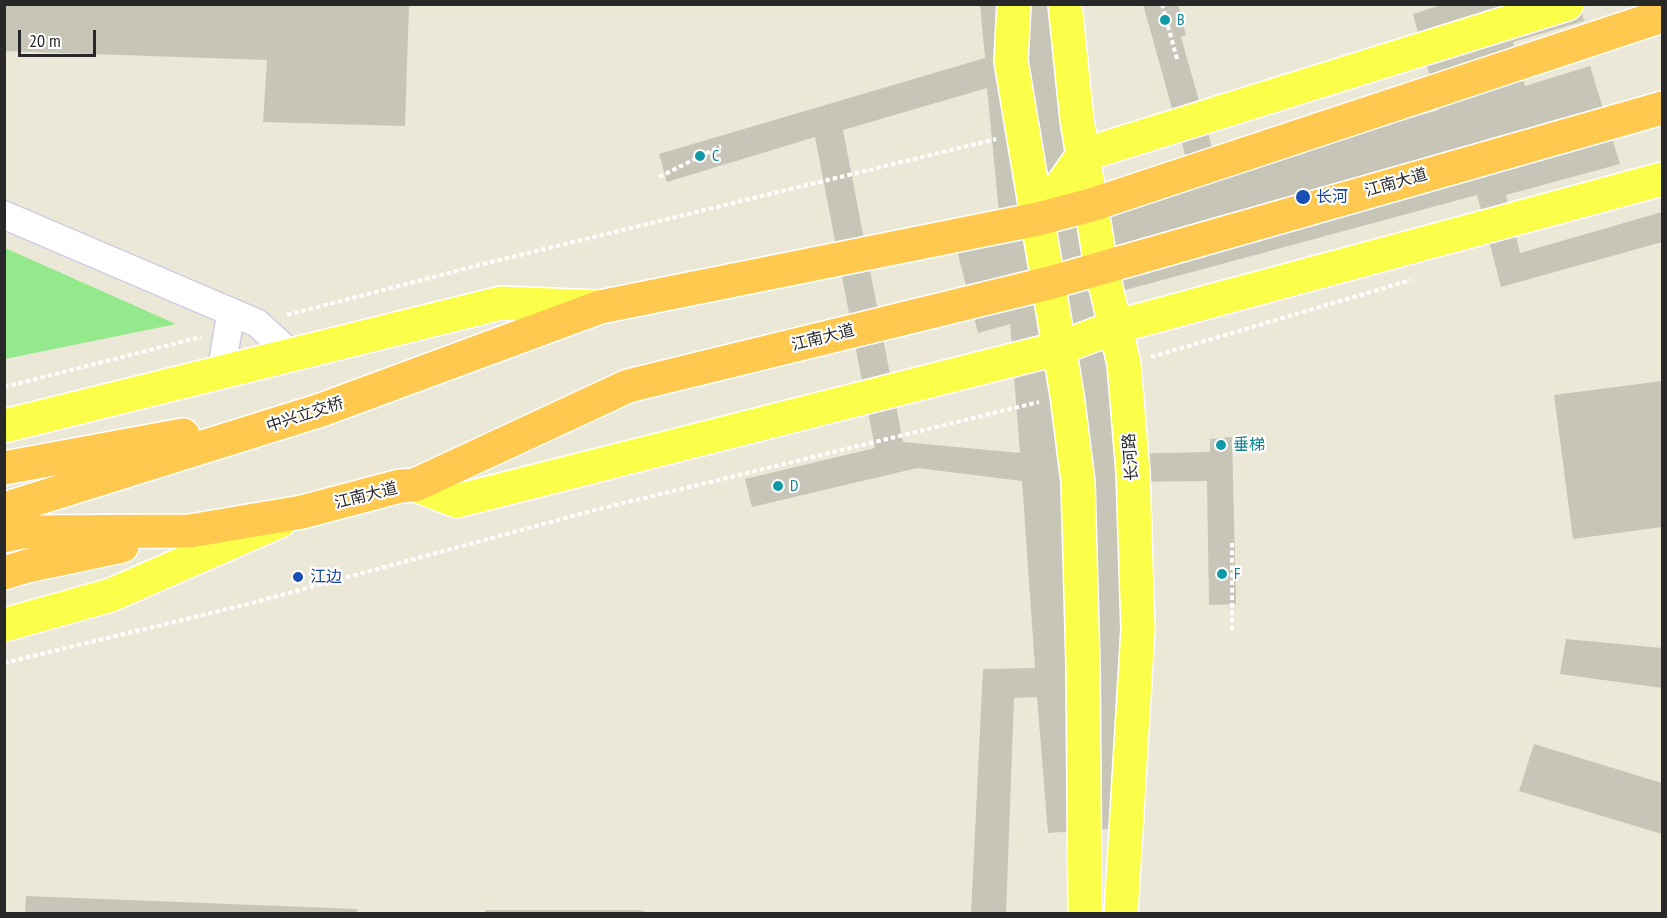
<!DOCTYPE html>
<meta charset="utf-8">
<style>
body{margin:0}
#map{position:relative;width:1667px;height:918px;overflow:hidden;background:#ece8d7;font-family:"PT Sans Narrow",sans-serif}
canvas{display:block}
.frame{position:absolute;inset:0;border:6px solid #282828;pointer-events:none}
.scale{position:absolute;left:18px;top:30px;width:78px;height:27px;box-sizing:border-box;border:3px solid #282828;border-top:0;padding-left:8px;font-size:18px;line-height:21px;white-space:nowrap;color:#282828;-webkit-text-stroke:4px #fff;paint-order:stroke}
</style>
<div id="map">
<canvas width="1667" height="918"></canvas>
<div class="frame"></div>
<div class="scale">20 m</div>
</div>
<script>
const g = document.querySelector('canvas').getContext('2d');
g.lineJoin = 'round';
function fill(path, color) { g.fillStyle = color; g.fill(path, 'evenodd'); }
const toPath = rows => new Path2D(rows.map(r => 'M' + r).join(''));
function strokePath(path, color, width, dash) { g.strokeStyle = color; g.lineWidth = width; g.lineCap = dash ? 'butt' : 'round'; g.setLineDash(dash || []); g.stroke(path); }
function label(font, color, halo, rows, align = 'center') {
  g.font = font + ' "PT Sans Narrow","Noto Sans SC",sans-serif'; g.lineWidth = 4.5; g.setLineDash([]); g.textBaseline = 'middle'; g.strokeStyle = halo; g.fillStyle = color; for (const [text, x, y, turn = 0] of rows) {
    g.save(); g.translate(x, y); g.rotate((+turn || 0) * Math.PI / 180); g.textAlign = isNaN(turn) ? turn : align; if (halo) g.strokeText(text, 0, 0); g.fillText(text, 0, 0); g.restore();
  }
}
const green = toPath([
 [5,248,176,324,5,359]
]);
const building = toPath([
 [4,4,409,4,405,126,263,122,267,60,4,51],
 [980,4,1075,4,1094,205,1192,180,1143,4,1178,4,1186,35,1181,37,1219,172,1439,110,1413,14,1444,4,1580,4,1584,21,1513,42,1525,86,1590,66,1620,164,1506,195,1520,253,1662,212,1662,242,1501,287,1477,195,1107,295,1119,454,1210,452,1210,439,1232,437,1236,604,1209,605,1207,481,1122,482,1138,827,1048,833,1037,697,1014,698,1006,914,971,914,983,669,1035,668,1022,481,917,468,752,507,745,479,875,448,815,137,667,182,659,154,985,58],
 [987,88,1001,233,956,246,978,333,1010,324,1020,453,903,442,843,130],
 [1662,381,1662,527,1573,539,1554,395],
 [1566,639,1662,648,1662,688,1560,674],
 [1534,744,1662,783,1662,834,1519,791],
 [26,896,357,909,357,914,25,914],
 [485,910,640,910,649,913,485,914]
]);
const path = toPath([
 [1162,4,1177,59],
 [659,177,721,146],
 [287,315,483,264,996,139],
 [1151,357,1411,280],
 [4,387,201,337],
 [1232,630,1232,543],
 [4,663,248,604,595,510,1039,402]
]);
const minor = toPath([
 [4,215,257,323,291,354],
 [221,372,231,312]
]);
const major = toPath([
 [1014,4,1011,61,1067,395,1078,482,1083,665,1085,914],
 [1065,4,1077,120,1091,205,1101,266,1124,364,1133,472,1138,629,1121,914],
 [1038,219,1083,155,1567,4],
 [4,426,501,303,600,307],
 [415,485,457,501,1060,348,1115,327,1662,179],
 [4,625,111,595,280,521]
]);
const highway = toPath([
 [4,468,183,435],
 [4,509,321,410,600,307,1038,219,1091,205,1662,16],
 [4,536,21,532,190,531,302,512,400,486,415,485,628,386,1049,283,1662,108],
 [4,573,27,566,122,546]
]);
const markers = [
 [1165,20,6,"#0f9aa8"],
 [700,156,6,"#0f9aa8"],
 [1303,197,8,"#1a4fb4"],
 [1221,445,6,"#0f9aa8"],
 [778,486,6,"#0f9aa8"],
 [1222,574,6,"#0f9aa8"],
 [298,577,6,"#1a4fb4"]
];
const cultureNames = [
 ["B",1177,20],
 ["C",712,156],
 ["垂梯",1233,445],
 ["D",790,486],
 ["F",1234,574]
];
const streetNames = [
 ["江南大道",1396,183,-16],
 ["江南大道",823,338,-14],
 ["中兴立交桥",305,415,-18],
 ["长河路",1131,457,-94],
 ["江南大道",366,496,-14]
];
const transitNames = [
 ["长河",1316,197],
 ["江边",310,577]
];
fill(green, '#94e98d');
fill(building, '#c7c5b7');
strokePath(minor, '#cecce3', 30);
strokePath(major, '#fff', 36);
strokePath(highway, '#fff', 36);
strokePath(path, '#fff', 4, [4.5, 3]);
strokePath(minor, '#fff', 27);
strokePath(major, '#fbff49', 33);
strokePath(highway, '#ffc94f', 33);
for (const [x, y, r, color] of markers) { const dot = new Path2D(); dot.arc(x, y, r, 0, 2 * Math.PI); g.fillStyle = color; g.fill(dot); strokePath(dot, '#fff', 2); }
label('16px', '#0d838f', '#fff', cultureNames, 'left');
label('16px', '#282828', '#fff', streetNames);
label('16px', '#164399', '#fff', transitNames, 'left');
</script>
